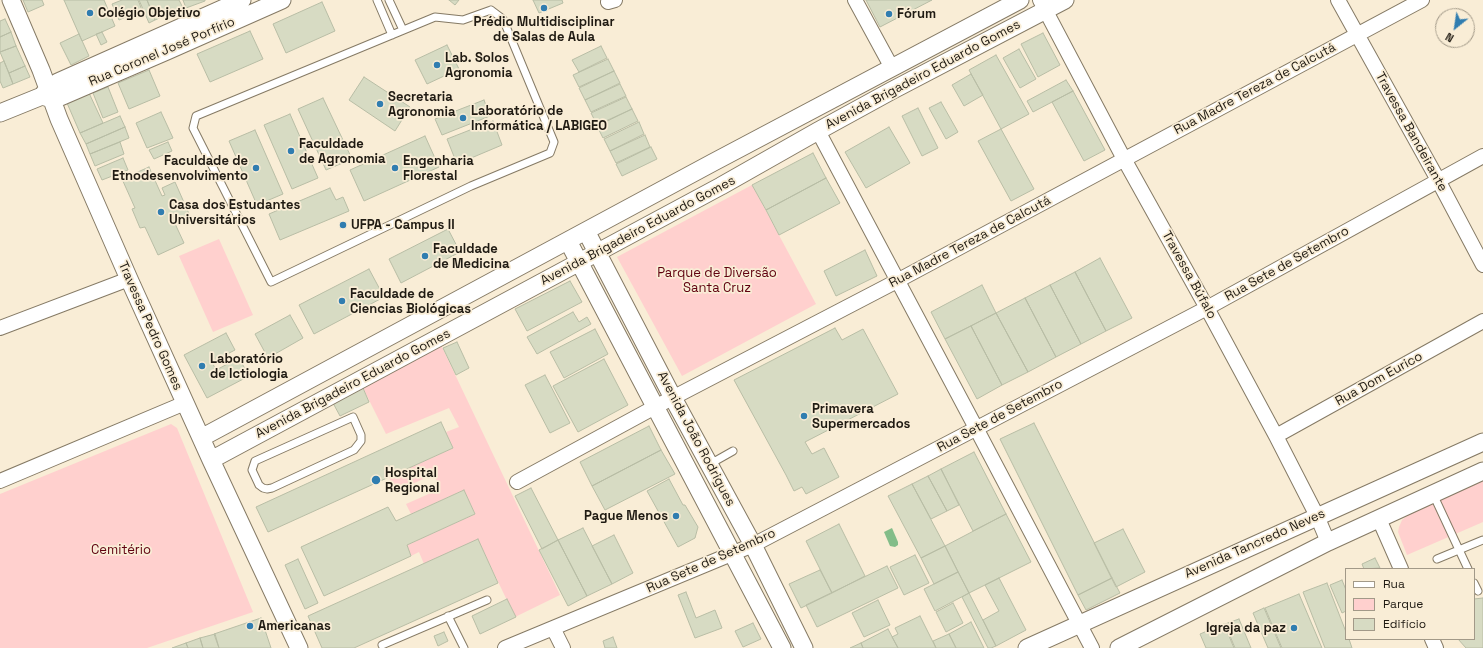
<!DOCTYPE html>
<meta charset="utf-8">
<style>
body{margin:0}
#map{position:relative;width:1483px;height:648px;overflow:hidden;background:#f9edd6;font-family:"Space Grotesk",sans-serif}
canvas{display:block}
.legend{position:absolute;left:1345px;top:568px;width:130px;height:72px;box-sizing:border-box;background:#f9edd6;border:1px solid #a29988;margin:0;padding:5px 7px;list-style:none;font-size:12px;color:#201b13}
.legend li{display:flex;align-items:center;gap:8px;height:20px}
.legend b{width:20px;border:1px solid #a29988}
.north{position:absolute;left:1435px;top:8px;width:40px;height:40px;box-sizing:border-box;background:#f9edd6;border:1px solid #a29988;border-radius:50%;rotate:210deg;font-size:11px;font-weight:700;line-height:16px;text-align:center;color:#201b13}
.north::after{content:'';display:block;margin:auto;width:14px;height:18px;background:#307db0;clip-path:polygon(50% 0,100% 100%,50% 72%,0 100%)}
</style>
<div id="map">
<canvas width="1483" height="648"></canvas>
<ul class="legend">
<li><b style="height:5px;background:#fff"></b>Rua</li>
<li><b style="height:11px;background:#ffd0ce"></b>Parque</li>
<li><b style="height:11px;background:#d7dbc3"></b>Edifício</li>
</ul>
<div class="north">N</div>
</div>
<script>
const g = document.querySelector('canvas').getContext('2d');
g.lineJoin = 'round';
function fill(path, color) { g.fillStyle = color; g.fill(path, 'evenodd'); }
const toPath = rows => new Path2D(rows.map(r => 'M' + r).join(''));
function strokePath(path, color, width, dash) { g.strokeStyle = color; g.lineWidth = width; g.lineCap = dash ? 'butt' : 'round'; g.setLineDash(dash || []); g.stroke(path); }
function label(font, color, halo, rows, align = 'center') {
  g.font = font + ' "Space Grotesk",sans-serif'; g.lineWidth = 3.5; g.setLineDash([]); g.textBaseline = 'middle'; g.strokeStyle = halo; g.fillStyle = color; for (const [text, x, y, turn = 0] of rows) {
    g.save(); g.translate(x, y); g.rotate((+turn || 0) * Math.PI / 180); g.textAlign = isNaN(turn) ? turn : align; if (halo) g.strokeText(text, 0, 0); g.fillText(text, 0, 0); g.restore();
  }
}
const green = toPath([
 [752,185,816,304,682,376,617,257],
 [219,239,253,315,213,332,179,256],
 [441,345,560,595,515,617,478,540,424,564,419,552,411,556,407,545,475,514,464,490,411,514,406,504,440,489,434,474,395,492,389,477,453,448,446,432,459,427,449,408,386,434,363,388],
 [171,424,177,428,253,612,147,648,0,648,0,494],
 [1483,481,1483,522,1407,555,1398,532,1399,527,1402,520,1408,515,1442,499]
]);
const water = toPath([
 [892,528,898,542,898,545,895,547,890,546,884,532]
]);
const building = toPath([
 [23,0,42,0,44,5,28,12,23,0],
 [64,0,104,0,115,26,82,41,64,0],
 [122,0,138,0,142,10,119,20,112,4,122,0],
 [139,0,147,0,155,20,149,23,139,0],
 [147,0,179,0,183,8,155,20,147,0],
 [183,0,205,0,205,1,186,8,183,0],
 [449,0,459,0,455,5,449,0],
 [533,0,562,0,563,3,539,13,533,0],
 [866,0,932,0,880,27,866,0],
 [322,2,335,31,286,53,273,24,322,2],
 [5,19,11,32,0,37,0,21,5,19],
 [250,31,263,59,210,82,197,54,250,31],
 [11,32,16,46,0,52,0,37,11,32],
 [102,32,107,42,101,45,96,34,102,32],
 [1043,33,1060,65,1038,77,1021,44,1043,33],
 [79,34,89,56,71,65,60,43,79,34],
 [447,45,459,69,427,84,415,60,447,45],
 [16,46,25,66,9,73,0,52,16,46],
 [601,46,607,58,579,72,572,60,601,46],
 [1019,49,1036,79,1020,88,1003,58,1019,49],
 [996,55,1029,114,1001,129,969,70,996,55],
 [608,59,614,71,579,87,573,75,608,59],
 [4,61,13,84,3,88,0,81,0,63,4,61],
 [25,66,30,77,13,84,9,73,25,66],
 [149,70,160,96,129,109,118,83,149,70],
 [614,71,620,83,585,100,579,88,614,71],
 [971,74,983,95,964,106,952,85,971,74],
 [364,77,410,107,395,131,349,100,364,77],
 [1066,80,1073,91,1033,112,1027,101,1066,80],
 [620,84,626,96,591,112,585,100,620,84],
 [108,87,118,112,103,118,93,93,108,87],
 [1073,91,1105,150,1084,161,1052,102,1073,91],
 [89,93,103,123,80,133,67,103,89,93],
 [626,97,632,109,597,125,591,113,626,97],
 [323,98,352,159,326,170,298,109,323,98],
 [484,100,490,116,442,135,435,119,484,100],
 [941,102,958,132,946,139,929,108,941,102],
 [918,108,938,148,922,156,902,116,918,108],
 [632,109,638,121,603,138,597,126,632,109],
 [161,112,173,138,147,148,136,123,161,112],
 [290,114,318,178,292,189,264,125,290,114],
 [120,116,125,127,86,144,80,133,120,116],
 [493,121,502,145,457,164,447,139,493,121],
 [639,122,644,134,610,151,604,139,639,122],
 [125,127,129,138,90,154,86,144,125,127],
 [889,127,910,163,866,188,845,152,889,127],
 [1001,129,1034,189,1011,201,978,141,1001,129],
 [255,130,283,194,257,205,229,141,255,130],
 [645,135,650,147,616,163,610,151,645,135],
 [425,136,439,167,364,201,350,170,425,136],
 [120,142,124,154,95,166,90,154,120,142],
 [168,142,172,151,154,159,149,150,168,142],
 [651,147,657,159,622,176,616,164,651,147],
 [813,153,826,178,766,210,752,185,813,153],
 [123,158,128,170,102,180,97,169,123,158],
 [149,167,162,196,165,195,162,188,175,182,190,216,176,222,172,215,171,215,184,243,158,255,145,227,140,228,132,209,135,208,122,179,149,167],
 [826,178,840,203,779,235,766,210,826,178],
 [330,188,336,200,343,197,349,211,280,240,269,214,330,188],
 [448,229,460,252,401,283,389,259,448,229],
 [865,250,877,276,836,296,824,271,865,250],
 [1100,258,1132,318,1106,331,1075,272,1100,258],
 [369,269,384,297,314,334,299,305,369,269],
 [1075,272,1106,331,1081,344,1050,285,1075,272],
 [570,281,582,302,527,331,515,309,570,281],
 [982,285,996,313,945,339,931,312,982,285],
 [1050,285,1081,344,1056,357,1025,298,1050,285],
 [1025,298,1056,357,1028,372,996,313,1025,298],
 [573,312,579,322,587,317,591,324,537,354,527,337,573,312],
 [996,313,1028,372,1002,385,971,326,996,313],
 [290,315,303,338,268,358,255,334,290,315],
 [971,326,1002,385,977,399,945,339,971,326],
 [835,328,842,340,863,329,898,394,805,442,812,454,824,448,839,477,806,494,802,487,794,491,786,475,734,380,835,328],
 [595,329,608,354,564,378,550,352,595,329],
 [226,333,235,350,212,362,216,370,239,358,249,376,207,398,184,355,226,333],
 [457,342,469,368,456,375,443,348,457,342],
 [604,359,628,405,578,432,553,386,604,359],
 [545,375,570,423,550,433,525,385,545,375],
 [363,388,369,402,340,416,333,403,363,388],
 [441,422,453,448,268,532,256,507,441,422],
 [1034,423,1112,578,1078,595,1000,439,1034,423],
 [649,426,661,450,592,486,580,462,649,426],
 [661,450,675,474,605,510,592,486,661,450],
 [974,452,1006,514,973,531,941,469,974,452],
 [941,469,959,505,947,511,928,476,941,469],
 [928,476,947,511,931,519,912,484,928,476],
 [669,479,683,505,685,505,698,527,695,538,678,547,647,491,669,479],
 [912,484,945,546,921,558,888,496,912,484],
 [531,488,558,540,542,549,515,496,531,488],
 [464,490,475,514,407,545,411,556,324,596,301,547,388,507,396,521,464,490],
 [1006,514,1031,562,969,593,945,546,1006,514],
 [839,524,865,576,832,593,806,541,839,524],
 [583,528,612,584,587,596,558,540,583,528],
 [1123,529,1145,572,1116,587,1094,543,1123,529],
 [614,535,633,573,612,584,592,546,614,535],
 [478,539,498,583,354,648,322,648,308,616,478,539],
 [558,540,587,596,568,606,539,550,558,540],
 [945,546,958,572,934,584,921,558,945,546],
 [915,555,929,583,904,595,890,567,915,555],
 [1375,558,1380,568,1364,569,1362,564,1375,558],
 [298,559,318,603,305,609,285,565,298,559],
 [887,566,898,588,817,627,806,605,887,566],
 [820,570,832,593,801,608,789,584,820,570],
 [958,572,969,593,935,611,924,589,958,572],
 [999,578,1026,630,996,646,983,620,999,611,985,585,999,578],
 [1112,578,1120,593,1086,610,1078,595,1112,578],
 [1342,580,1346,590,1346,611,1342,613,1330,585,1342,580],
 [1327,583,1346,632,1346,639,1349,639,1352,648,1325,648,1303,592,1327,583],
 [686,592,696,618,715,610,722,628,695,638,678,595,686,592],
 [969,593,996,646,991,648,988,648,962,597,969,593],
 [1299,594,1322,648,1282,648,1265,608,1299,594],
 [1483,598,1483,648,1466,648,1458,639,1474,639,1474,599,1483,598],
 [507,599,516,617,480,634,472,616,507,599],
 [878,600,890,625,864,637,852,613,878,600],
 [953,603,963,623,946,632,936,612,953,603],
 [1264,608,1281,648,1268,648,1253,613,1264,608],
 [920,616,936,648,898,648,892,637,898,634,895,628,920,616],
 [261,618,271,648,219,648,214,634,261,618],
 [1239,619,1251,648,1235,648,1225,624,1239,619],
 [971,622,984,648,956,648,949,634,971,622],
 [753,623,761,639,743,647,735,631,753,623],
 [1224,624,1234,648,1206,648,1200,634,1224,624],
 [888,629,898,648,863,648,861,643,888,629],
 [444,632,448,641,438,646,434,636,444,632],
 [215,634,219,648,203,648,200,638,215,634],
 [949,634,956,648,936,648,933,641,949,634],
 [613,637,617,648,605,648,603,641,613,637],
 [200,638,203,648,188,648,186,643,200,638],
 [186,643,188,648,172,648,186,643],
 [861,643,863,648,850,648,861,643]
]);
const service = toPath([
 [377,0,392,35],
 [389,0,403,30],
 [491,10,503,19,554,142,550,153,471,186,271,282,193,128,196,116,435,17,463,20,491,10],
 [353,417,361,435,361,441,354,450,272,488,267,489,263,488,259,485,252,470,255,461,353,417],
 [710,464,733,451],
 [1433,494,1468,569],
 [1437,559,1483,540],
 [1474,583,1478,591],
 [448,616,464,648],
 [382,645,487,600]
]);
const minor = toPath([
 [855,0,892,68],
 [1040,0,1124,159,1207,308,1276,436,1317,516,1328,542],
 [1338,0,1438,180,1483,265],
 [608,2,615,0],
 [818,131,976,428,1092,648],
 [0,328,129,279],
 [1276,436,1483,321],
 [0,481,185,403],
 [517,482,655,407,897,281,1422,0],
 [1379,519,1401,569],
 [553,628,563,648],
 [1432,639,1436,648],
 [505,648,753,545,1207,308,1483,156]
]);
const tertiary = toPath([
 [11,0,41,70,59,119,129,279,211,460,299,648],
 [42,96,52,99,58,98,167,51,282,0],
 [0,113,42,96,48,88,58,82,242,0],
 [586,231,673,398,753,545,804,648],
 [568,241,782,648],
 [201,438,712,163,1020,0],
 [211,460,721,186,818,131,891,91,1065,0],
 [1027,648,1483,442],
 [1119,648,1328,542,1483,471]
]);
const markers = [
 [544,8,4,"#307db0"],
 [90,13,4,"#307db0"],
 [889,14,4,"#307db0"],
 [437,65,4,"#307db0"],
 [380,104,4,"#307db0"],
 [463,118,4,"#307db0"],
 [291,151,4,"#307db0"],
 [256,168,4,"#307db0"],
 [395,168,4,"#307db0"],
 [161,212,4,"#307db0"],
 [343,225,4,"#307db0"],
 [425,256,4,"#307db0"],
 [342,301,4,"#307db0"],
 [202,366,4,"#307db0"],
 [804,416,4,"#307db0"],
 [376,480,5,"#307db0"],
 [676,516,4,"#307db0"],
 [250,626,4,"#307db0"],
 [1294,628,4,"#307db0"]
];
const poiNames = [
 ["Colégio Objetivo",98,13],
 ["Fórum",897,14],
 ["Prédio Multidisciplinar",544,22,"center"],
 ["de Salas de Aula",544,37,"center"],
 ["Lab. Solos",445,58],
 ["Agronomia",445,73],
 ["Secretaria",388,97],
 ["Agronomia",388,112],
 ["Laboratório de",471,111],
 ["Informática / LABIGEO",471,126],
 ["Faculdade",299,144],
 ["de Agronomia",299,159],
 ["Faculdade de",248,161,"right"],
 ["Etnodesenvolvimento",248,176,"right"],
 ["Engenharia",403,161],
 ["Florestal",403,176],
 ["Casa dos Estudantes",169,205],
 ["Universitários",169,220],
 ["UFPA - Campus II",351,225],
 ["Faculdade",433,249],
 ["de Medicina",433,264],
 ["Faculdade de",350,294],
 ["Ciencias Biológicas",350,309],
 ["Laboratório",210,359],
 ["de Ictiologia",210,374],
 ["Primavera",812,409],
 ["Supermercados",812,424],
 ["Hospital",385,473],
 ["Regional",385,488],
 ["Pague Menos",668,516,"right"],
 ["Americanas",258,626],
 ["Igreja da paz",1286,628,"right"]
];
const streetNames = [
 ["Rua Coronel José Porfírio",162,52,-23],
 ["Avenida Brigadeiro Eduardo Gomes",923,75,-28],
 ["Rua Madre Tereza de Calcutá",1255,89,-28],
 ["Travessa Bandeirante",1411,132,61],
 ["Avenida Brigadeiro Eduardo Gomes",638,231,-28],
 ["Rua Madre Tereza de Calcutá",970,242,-28],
 ["Rua Sete de Setembro",1287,264,-29],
 ["Travessa Búfalo",1189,275,61],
 ["Travessa Pedro Gomes",150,326,66],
 ["Rua Dom Eurico",1379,379,-29],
 ["Avenida Brigadeiro Eduardo Gomes",353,384,-28],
 ["Rua Sete de Setembro",1000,416,-28],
 ["Avenida João Rodrigues",696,439,62],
 ["Avenida Tancredo Neves",1255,544,-24],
 ["Rua Sete de Setembro",711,561,-24]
];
const parkNames = [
 ["Parque de Diversão",717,273],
 ["Santa Cruz",717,288],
 ["Cemitério",121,550]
];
fill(green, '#ffd0ce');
fill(water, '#83bd89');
fill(building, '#d7dbc3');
strokePath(building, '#b8bda5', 1);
strokePath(service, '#857a65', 9);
strokePath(minor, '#857a65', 16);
strokePath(tertiary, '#857a65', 19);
strokePath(service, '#fff', 7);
strokePath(minor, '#fff', 14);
strokePath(tertiary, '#fff', 17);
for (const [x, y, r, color] of markers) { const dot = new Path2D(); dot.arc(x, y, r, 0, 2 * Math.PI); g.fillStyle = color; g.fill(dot); strokePath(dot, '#f9edd6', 1.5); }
label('bold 13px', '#201b13', '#f9edd6', poiNames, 'left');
label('13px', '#201b13', '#f9edd6', streetNames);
label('13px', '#5f000f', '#f9edd6', parkNames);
</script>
